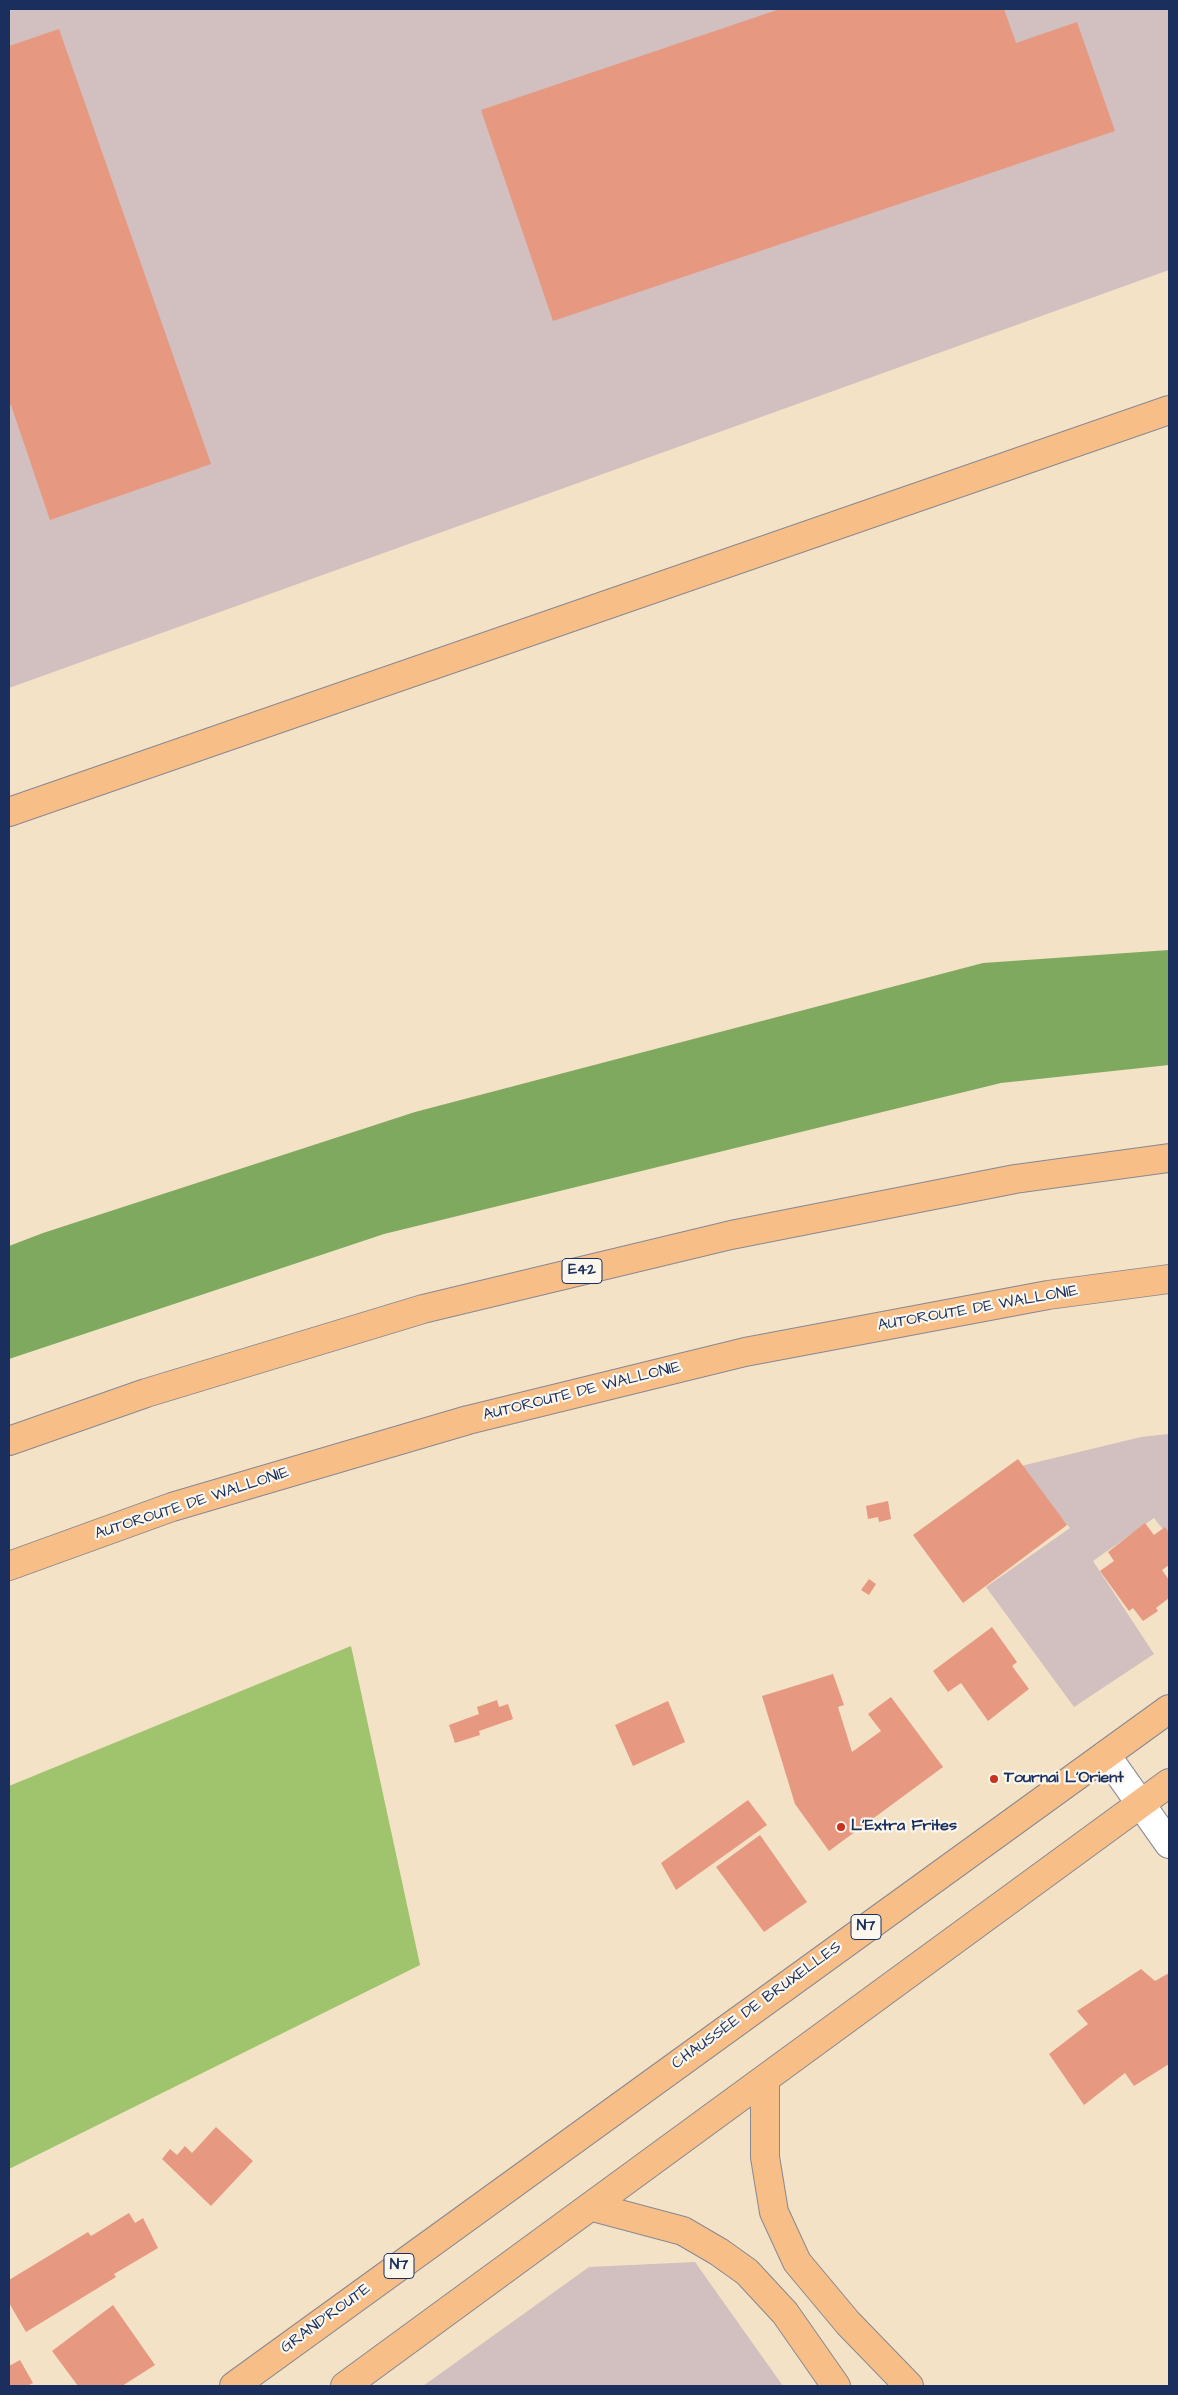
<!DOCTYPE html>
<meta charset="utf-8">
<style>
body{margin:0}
#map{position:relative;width:1178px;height:2395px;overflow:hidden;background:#f3e2c6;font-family:"Architects Daughter",sans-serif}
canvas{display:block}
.frame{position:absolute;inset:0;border:10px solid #1b2f5e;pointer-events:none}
</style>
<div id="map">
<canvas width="1178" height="2395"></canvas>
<div class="frame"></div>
</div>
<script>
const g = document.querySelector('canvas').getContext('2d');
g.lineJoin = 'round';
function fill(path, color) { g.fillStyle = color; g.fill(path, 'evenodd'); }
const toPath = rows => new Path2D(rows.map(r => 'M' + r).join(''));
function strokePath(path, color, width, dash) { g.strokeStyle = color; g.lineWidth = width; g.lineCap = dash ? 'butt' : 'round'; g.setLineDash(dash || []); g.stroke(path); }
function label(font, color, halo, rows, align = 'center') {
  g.font = font + ' "Architects Daughter",sans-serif'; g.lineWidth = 4.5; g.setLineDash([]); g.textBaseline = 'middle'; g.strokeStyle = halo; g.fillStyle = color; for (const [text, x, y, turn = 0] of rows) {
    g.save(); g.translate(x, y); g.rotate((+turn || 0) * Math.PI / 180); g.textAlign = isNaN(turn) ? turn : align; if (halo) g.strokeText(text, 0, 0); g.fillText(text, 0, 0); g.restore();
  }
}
const industrial = toPath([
 [9,9,1169,9,1169,270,9,688],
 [1169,1434,1169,1537,1154,1518,1093,1561,1154,1654,1074,1707,986,1587,1070,1528,1017,1467,1141,1437],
 [695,2262,783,2386,423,2386,589,2267]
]);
const green = toPath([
 [351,1646,420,1965,9,2169,9,1786]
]);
const forest = toPath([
 [1169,950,1169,1065,1001,1083,384,1234,9,1359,9,1246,43,1233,415,1112,983,963]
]);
const building = toPath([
 [780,9,1004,9,1016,43,1077,22,1115,131,553,321,481,110],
 [59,29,211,464,50,520,11,405,9,405,9,46],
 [1018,1459,1067,1525,963,1603,913,1535],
 [888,1501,891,1519,879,1522,878,1517,868,1519,866,1506],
 [1145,1523,1154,1535,1165,1527,1169,1533,1169,1565,1162,1570,1169,1580,1169,1598,1156,1608,1158,1611,1143,1621,1133,1608,1129,1611,1100,1571,1114,1561,1108,1552],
 [869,1579,876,1584,869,1595,861,1590],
 [992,1627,1017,1662,1012,1666,1029,1689,988,1721,961,1683,948,1692,933,1671],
 [833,1674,844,1705,838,1707,852,1752,881,1731,868,1714,891,1697,943,1767,829,1851,795,1804,762,1696],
 [497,1700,499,1707,508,1704,513,1719,479,1731,480,1735,455,1743,449,1725,479,1714,477,1707],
 [668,1701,685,1742,633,1766,615,1725],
 [748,1800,767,1825,676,1890,661,1863],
 [760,1835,807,1902,764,1932,716,1867],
 [1141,1969,1155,1981,1169,1973,1169,2064,1134,2086,1125,2073,1084,2105,1049,2054,1088,2024,1077,2011],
 [216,2127,253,2161,211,2206,162,2159,170,2149,177,2155,185,2146,192,2153],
 [129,2213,135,2223,143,2218,158,2248,114,2274,116,2277,26,2332,9,2303,9,2280,88,2232,91,2236],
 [113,2305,155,2365,122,2386,78,2386,52,2351],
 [20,2360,33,2383,27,2386,9,2386,9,2366]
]);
const minor = toPath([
 [1106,1755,1169,1844]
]);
const major = toPath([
 [9,812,1169,410],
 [234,2386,1169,1709],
 [345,2386,1169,1783]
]);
const highway = toPath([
 [9,1441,146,1393,423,1309,731,1235,1015,1179,1169,1158],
 [9,1566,172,1507,468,1420,745,1352,1048,1295,1169,1279],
 [765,2080,765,2157,774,2212,797,2262,848,2323,909,2386],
 [593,2207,683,2231,719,2252,747,2272,785,2313,836,2386]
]);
const markers = [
 [994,1779,5,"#c8321e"],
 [841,1827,5,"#c8321e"]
];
const shields = [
 [582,1271,40],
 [866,1927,30],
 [399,2266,30]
];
const shieldNames = [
 ["E42",582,1271],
 ["N7",866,1927],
 ["N7",399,2266]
];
const streetNames = [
 ["AUTOROUTE DE WALLONIE",978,1309,-10],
 ["AUTOROUTE DE WALLONIE",582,1392,-14],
 ["AUTOROUTE DE WALLONIE",192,1504,-18],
 ["CHAUSSÉE DE BRUXELLES",757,2006,-36],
 ["GRAND'ROUTE",326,2319,-36]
];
const poiNames = [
 ["Tournai L'Orient",1004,1779],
 ["L'Extra Frites",851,1827]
];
fill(industrial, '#d2bfbf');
fill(green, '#a0c36d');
fill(forest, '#80a960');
fill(building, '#e69880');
strokePath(minor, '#878892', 30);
strokePath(major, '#878892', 30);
strokePath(highway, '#878892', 30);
strokePath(minor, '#fff', 28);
strokePath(major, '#f7be87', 28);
strokePath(highway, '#f7be87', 28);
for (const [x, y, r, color] of markers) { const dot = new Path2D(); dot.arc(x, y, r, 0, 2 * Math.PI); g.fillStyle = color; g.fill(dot); strokePath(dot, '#fbf7ec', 2); }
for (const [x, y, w] of shields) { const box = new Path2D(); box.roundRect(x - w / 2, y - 12.5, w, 25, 4); g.fillStyle = '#fbf7ec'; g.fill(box); strokePath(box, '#1b2f5e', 1); }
label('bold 15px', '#1b2f5e', null, shieldNames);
label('16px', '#1b2f5e', '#fbf7ec', streetNames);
label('bold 16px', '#1b2f5e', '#fbf7ec', poiNames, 'left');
</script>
